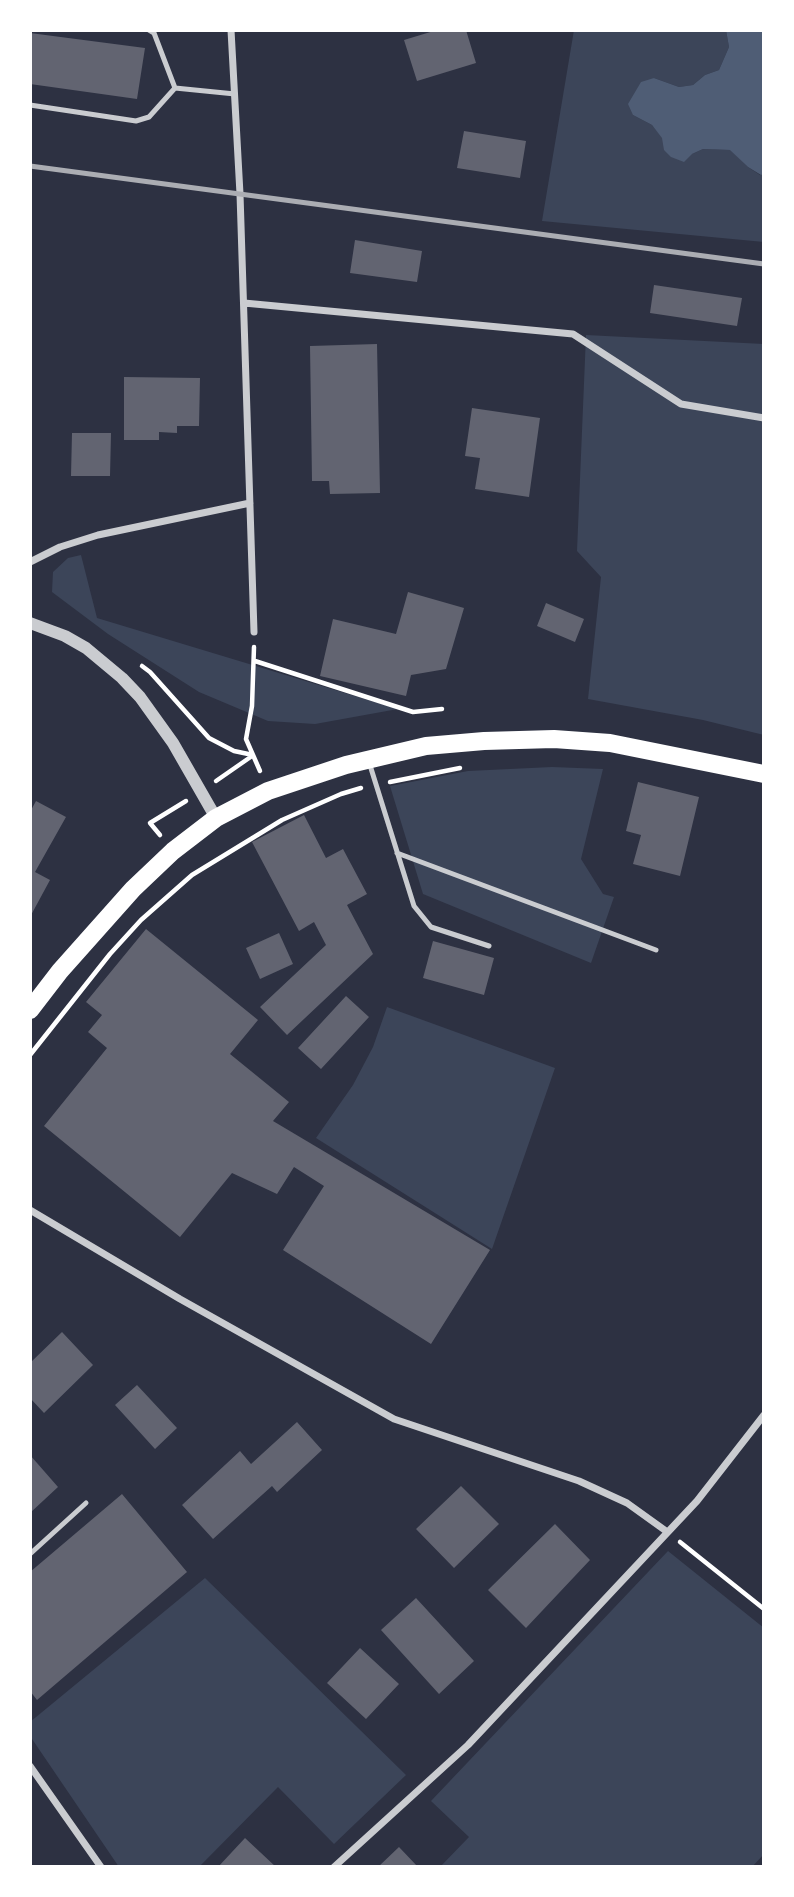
<!DOCTYPE html>
<style>
body{margin:0}
#map{position:relative;width:794px;height:1897px;overflow:hidden;background:#2d3142;font-family:Quicksand,sans-serif}
canvas{display:block}
.frame{position:absolute;inset:0;border:32px solid #fff;pointer-events:none}
</style>
<div id="map">
<canvas width="794" height="1897"></canvas>
<div class="frame"></div>
</div>
<script>
const g = document.querySelector('canvas').getContext('2d');
g.lineJoin = 'round';
function fill(path, color) { g.fillStyle = color; g.fill(path, 'evenodd'); }
const toPath = rows => new Path2D(rows.map(r => 'M' + r).join(''));
function strokePath(path, color, width, dash) { g.strokeStyle = color; g.lineWidth = width; g.lineCap = dash ? 'butt' : 'round'; g.setLineDash(dash || []); g.stroke(path); }
const green = toPath([
 [574,30,726,30,729,47,719,70,705,75,693,85,679,87,654,78,633,115,652,125,663,138,692,154,703,149,731,150,748,167,760,175,764,174,764,242,542,221],
 [586,335,764,344,764,735,703,720,588,699,601,577,577,551],
 [81,555,97,618,398,709,315,724,268,721,199,692,108,634,52,592,53,572,68,558],
 [552,767,603,769,581,859,603,894,614,897,591,963,423,894,390,786,468,771],
 [387,1007,555,1068,492,1249,316,1138,353,1085,373,1047],
 [668,1551,764,1628,764,1854,752,1867,440,1867,469,1837,431,1801],
 [205,1578,406,1775,334,1844,278,1787,199,1867,119,1867,30,1736,30,1722]
]);
const water = toPath([
 [726,30,764,30,764,174,761,175,748,167,730,150,703,149,692,154,684,162,671,157,664,150,662,138,652,125,633,115,628,104,641,82,654,78,679,87,693,85,705,75,719,70,729,47]
]);
const building = toPath([
 [437,30,466,30,476,63,417,81,404,40],
 [30,33,145,48,137,99,30,84],
 [464,131,526,141,520,178,457,168],
 [355,240,422,251,417,282,350,273],
 [654,285,742,298,737,326,650,313],
 [377,344,380,493,330,494,329,481,312,481,310,346],
 [124,377,200,378,199,426,177,426,177,433,159,432,159,440,124,440],
 [472,408,540,418,529,497,475,489,480,458,465,456],
 [72,433,111,433,110,476,71,476],
 [408,592,464,608,446,669,411,675,406,696,320,676,333,619,396,634],
 [546,603,584,619,575,642,537,626],
 [638,782,699,797,680,876,633,864,641,835,626,831],
 [36,801,66,817,35,872,50,880,30,917,30,812],
 [304,815,326,858,343,849,367,894,347,905,373,954,287,1035,260,1007,326,945,314,922,299,931,252,842],
 [146,929,258,1020,230,1054,289,1102,273,1121,490,1250,431,1344,283,1250,324,1186,294,1167,277,1194,232,1173,180,1237,44,1126,107,1048,88,1032,102,1015,86,1002],
 [279,933,293,964,260,979,246,948],
 [433,941,494,958,484,995,423,978],
 [346,996,369,1017,321,1069,298,1048],
 [62,1332,93,1365,44,1413,30,1398,30,1363],
 [137,1385,177,1428,155,1449,115,1405],
 [297,1422,322,1450,277,1492,272,1486,213,1539,182,1505,240,1451,251,1464],
 [30,1455,58,1487,30,1513],
 [461,1486,499,1524,454,1568,416,1529],
 [122,1494,187,1572,37,1700,30,1691,30,1572],
 [555,1524,590,1560,526,1628,488,1590],
 [416,1598,474,1661,439,1694,381,1630],
 [360,1648,399,1684,366,1719,327,1683],
 [245,1838,276,1867,218,1867],
 [399,1847,418,1867,378,1867]
]);
const path = toPath([
 [254,647,252,706,246,739,260,771],
 [255,661,413,712,442,709],
 [142,666,150,672,209,738,234,751,253,755],
 [216,781,252,756],
 [390,782,460,768],
 [160,835,150,823,186,801],
 [30,1055,110,954,141,920,192,875,282,820,341,794,361,788],
 [680,1542,764,1609]
]);
const service = toPath([
 [149,30,154,33,175,88],
 [175,88,235,94],
 [30,105,136,121,149,117,175,88],
 [369,762,414,906,431,927,489,946],
 [397,853,656,950],
 [30,1554,86,1503]
]);
const minor = toPath([
 [231,30,240,194,254,632],
 [244,303,573,334,681,404,764,418],
 [30,562,60,547,98,535,250,503],
 [30,1210,180,1299,394,1419,579,1481,627,1503,666,1531],
 [30,1766,101,1867],
 [334,1867,468,1745,697,1501,764,1415]
]);
const tertiary = toPath([
 [30,623,65,636,86,648,122,678,140,697,173,743,216,818]
]);
const primary = toPath([
 [30,1010,60,971,133,889,173,851,216,818,268,791,346,765,426,746,484,741,554,739,610,743,764,774]
]);
const rail = toPath([
 [30,166,764,264]
]);
fill(green, '#3c4559');
fill(water, '#4f5d75');
fill(building, '#626471');
strokePath(path, '#fff', 4.5);
strokePath(service, '#caccd0', 5);
strokePath(minor, '#caccd0', 7);
strokePath(tertiary, '#caccd0', 12);
strokePath(primary, '#fff', 18);
strokePath(rail, '#abadb3', 5);
</script>
